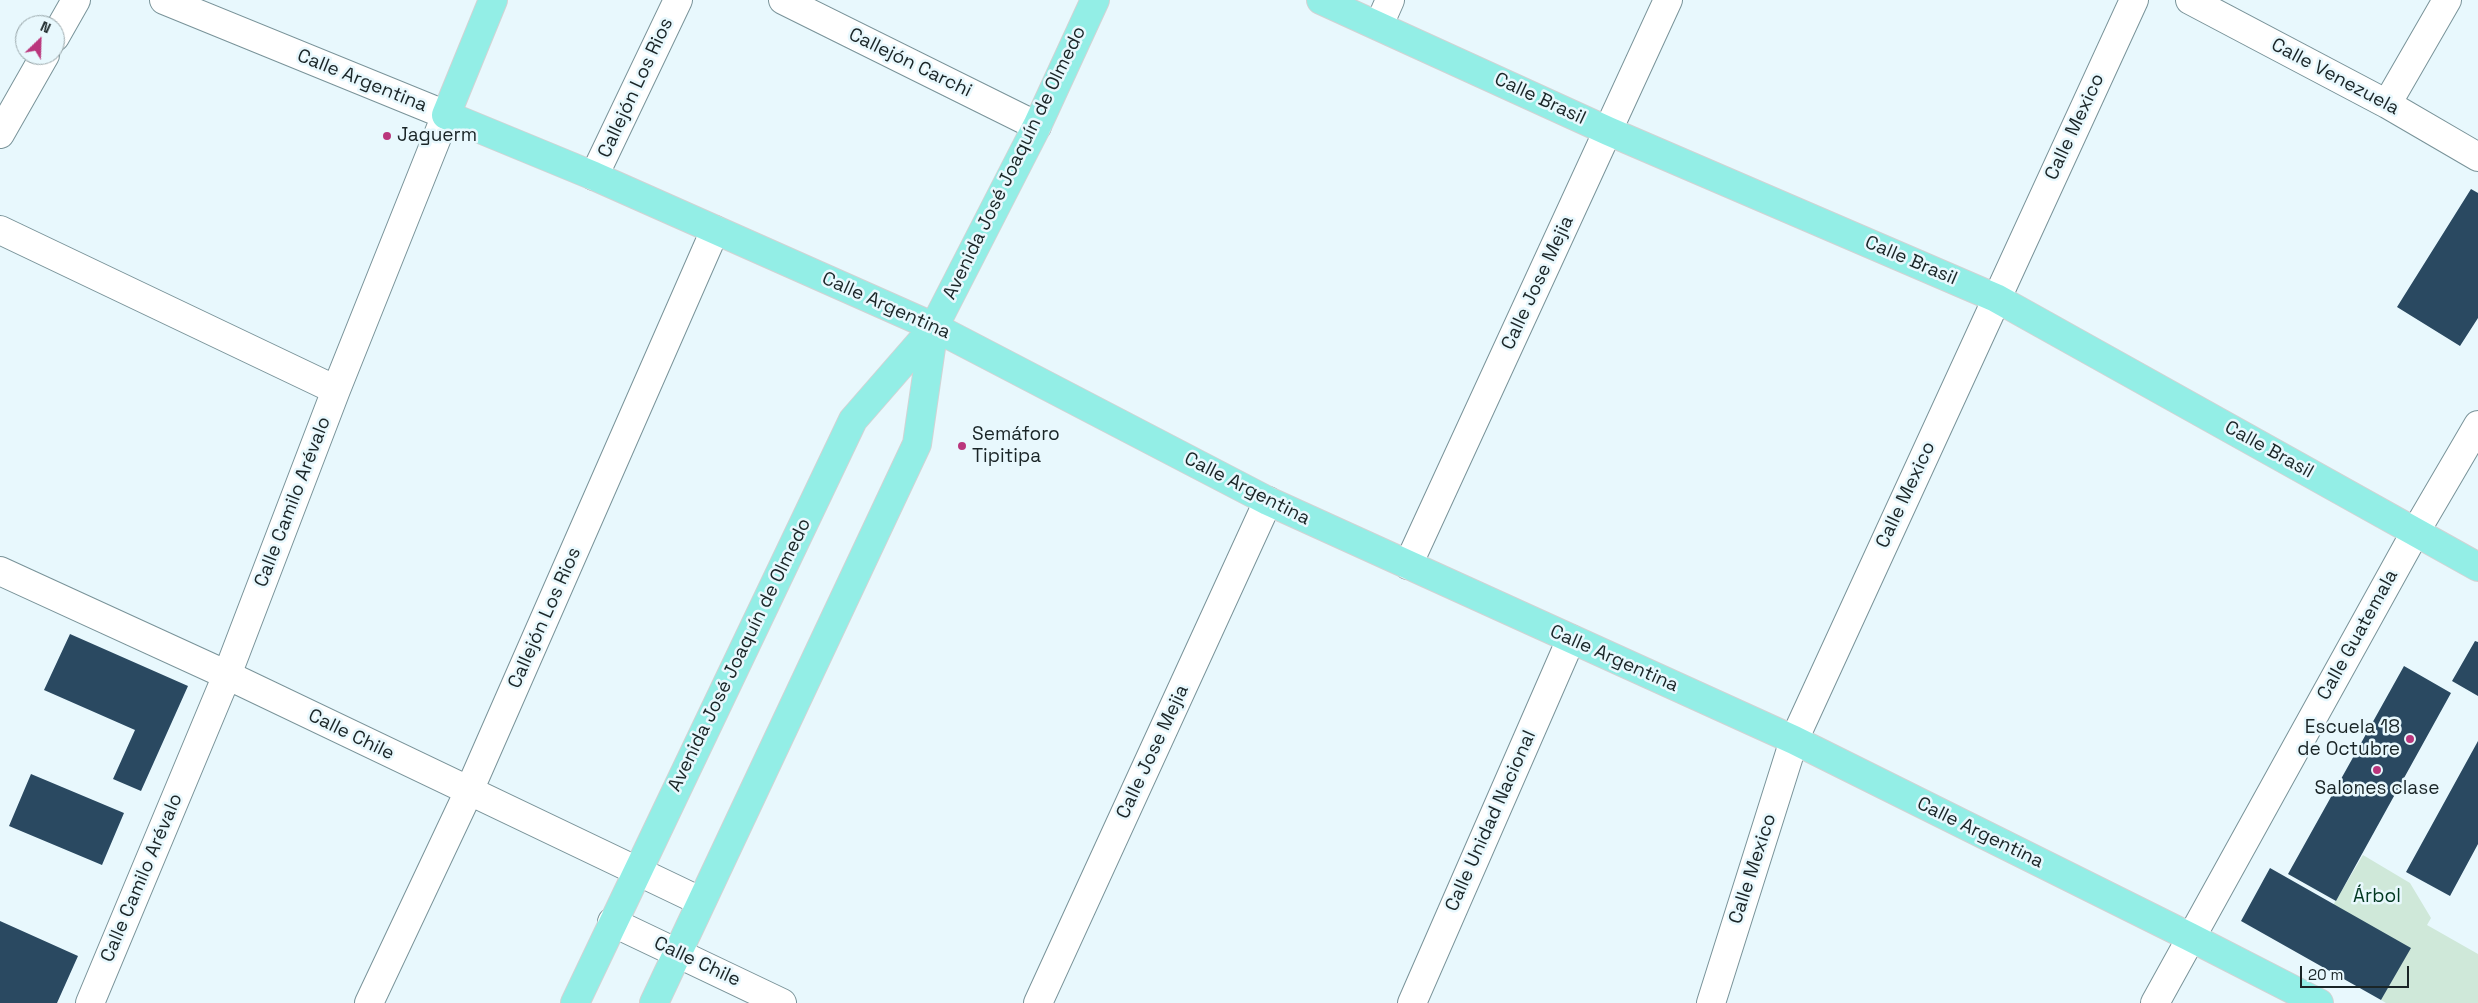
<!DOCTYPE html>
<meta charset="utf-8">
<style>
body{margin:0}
#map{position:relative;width:2478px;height:1003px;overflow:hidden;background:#e8f8fd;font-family:"Space Grotesk",sans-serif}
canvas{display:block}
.north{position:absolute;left:15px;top:15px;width:50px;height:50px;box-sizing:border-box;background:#e8f8fd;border:1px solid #96a4a7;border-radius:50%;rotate:24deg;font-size:14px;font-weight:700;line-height:20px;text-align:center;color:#1a2527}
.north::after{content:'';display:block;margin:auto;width:18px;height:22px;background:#ba367c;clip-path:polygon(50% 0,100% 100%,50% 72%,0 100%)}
.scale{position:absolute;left:2300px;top:966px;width:109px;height:22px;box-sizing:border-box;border:2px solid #1a2527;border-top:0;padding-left:6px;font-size:15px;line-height:18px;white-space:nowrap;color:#1a2527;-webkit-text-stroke:4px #e8f8fd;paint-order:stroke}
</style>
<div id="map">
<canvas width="2478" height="1003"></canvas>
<div class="north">N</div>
<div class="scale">20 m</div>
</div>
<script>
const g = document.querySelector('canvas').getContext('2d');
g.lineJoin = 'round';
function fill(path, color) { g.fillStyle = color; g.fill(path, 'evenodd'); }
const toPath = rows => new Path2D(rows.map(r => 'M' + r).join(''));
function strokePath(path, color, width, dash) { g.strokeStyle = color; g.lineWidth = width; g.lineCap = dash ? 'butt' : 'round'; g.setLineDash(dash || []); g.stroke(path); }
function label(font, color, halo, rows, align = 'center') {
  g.font = font + ' "Space Grotesk",sans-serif'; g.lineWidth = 5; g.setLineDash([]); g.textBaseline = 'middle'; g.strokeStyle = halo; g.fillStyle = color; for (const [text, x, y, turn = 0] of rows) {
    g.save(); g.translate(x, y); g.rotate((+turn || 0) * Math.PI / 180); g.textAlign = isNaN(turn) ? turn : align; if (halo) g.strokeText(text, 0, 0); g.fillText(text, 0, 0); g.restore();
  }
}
const green = toPath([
 [2363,855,2410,883,2431,918,2427,925,2478,954,2478,1003,2386,1003,2381,1000,2410,948,2332,907]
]);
const building = toPath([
 [2471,189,2478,193,2478,318,2460,346,2397,307],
 [70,634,188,686,141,791,113,779,135,730,44,690],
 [2475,641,2478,642,2478,696,2452,681],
 [2404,666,2451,693,2336,901,2288,874],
 [2478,741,2478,844,2450,896,2406,872],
 [31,774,124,813,102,865,9,826],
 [2270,868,2411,948,2381,1000,2241,921],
 [0,921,78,956,57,1003,0,1003]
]);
const minor = toPath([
 [783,0,1037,126],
 [2190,0,2387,104,2478,157],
 [1379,25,1390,0],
 [55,37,76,0],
 [2387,104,2447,0],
 [0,134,45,55],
 [594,176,678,0],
 [0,230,336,390],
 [1408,565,1668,0],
 [0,571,227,675,700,901],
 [612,922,782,1003],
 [90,1003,227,675,336,390,446,115,164,0],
 [369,1003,469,791,715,230],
 [1038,1003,1268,501],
 [1412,1003,1571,639],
 [1711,1003,1794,740,2134,0],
 [2155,1003,2416,531,2478,425]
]);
const major = toPath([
 [493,0,446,115,594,176,934,327,1268,501,1794,740,2190,937,2319,1003],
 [1321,0,1608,131,1996,298,2478,567],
 [575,1003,853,420,934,327,1037,126,1095,0],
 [654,1003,917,444,934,327]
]);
const markers = [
 [387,136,5,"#ba367c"],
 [962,446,5,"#ba367c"],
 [2410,739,5,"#ba367c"],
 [2377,770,5,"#ba367c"]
];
const streetNames = [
 ["Callejón Carchi",910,63,26],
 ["Calle Venezuela",2335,77,28],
 ["Calle Argentina",362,81,22],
 ["Callejón Los Rios",636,88,-65],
 ["Calle Brasil",1540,99,25],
 ["Calle Mexico",2075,127,-65],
 ["Avenida José Joaquín de Olmedo",1015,163,-64],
 ["Calle Brasil",1911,261,23],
 ["Calle Jose Mejia",1538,283,-65],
 ["Calle Argentina",886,306,24],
 ["Calle Brasil",2269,450,29],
 ["Calle Argentina",1247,489,27],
 ["Calle Mexico",1906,495,-65],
 ["Calle Camilo Arévalo",293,502,-69],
 ["Callejón Los Rios",545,618,-66],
 ["Calle Guatemala",2358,635,-61],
 ["Avenida José Joaquín de Olmedo",740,655,-64],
 ["Calle Argentina",1614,659,24],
 ["Calle Chile",351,735,26],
 ["Calle Jose Mejia",1153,752,-65],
 ["Calle Unidad Nacional",1491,821,-66],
 ["Calle Argentina",1980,833,26],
 ["Calle Mexico",1753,869,-72],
 ["Calle Camilo Arévalo",142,878,-67],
 ["Calle Chile",697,962,25]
];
const poiNames = [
 ["Jaguerm",397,136],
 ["Semáforo",972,435],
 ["Tipitipa",972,457],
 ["Escuela 18",2400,728,"right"],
 ["de Octubre",2400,750,"right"],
 ["Salones clase",2377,789,"center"]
];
const parkNames = [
 ["Árbol",2377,897]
];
fill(green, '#cfe8d9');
fill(building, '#2a4961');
strokePath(minor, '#799399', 30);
strokePath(major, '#d1d3d4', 30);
strokePath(minor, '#fff', 28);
strokePath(major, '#93eee6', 28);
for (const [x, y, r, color] of markers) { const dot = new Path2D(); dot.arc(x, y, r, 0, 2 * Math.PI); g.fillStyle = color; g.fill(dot); strokePath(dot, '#e8f8fd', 2); }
label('19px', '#1a2527', '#e8f8fd', streetNames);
label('19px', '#1a2527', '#e8f8fd', poiNames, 'left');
label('19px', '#023821', '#e8f8fd', parkNames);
</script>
